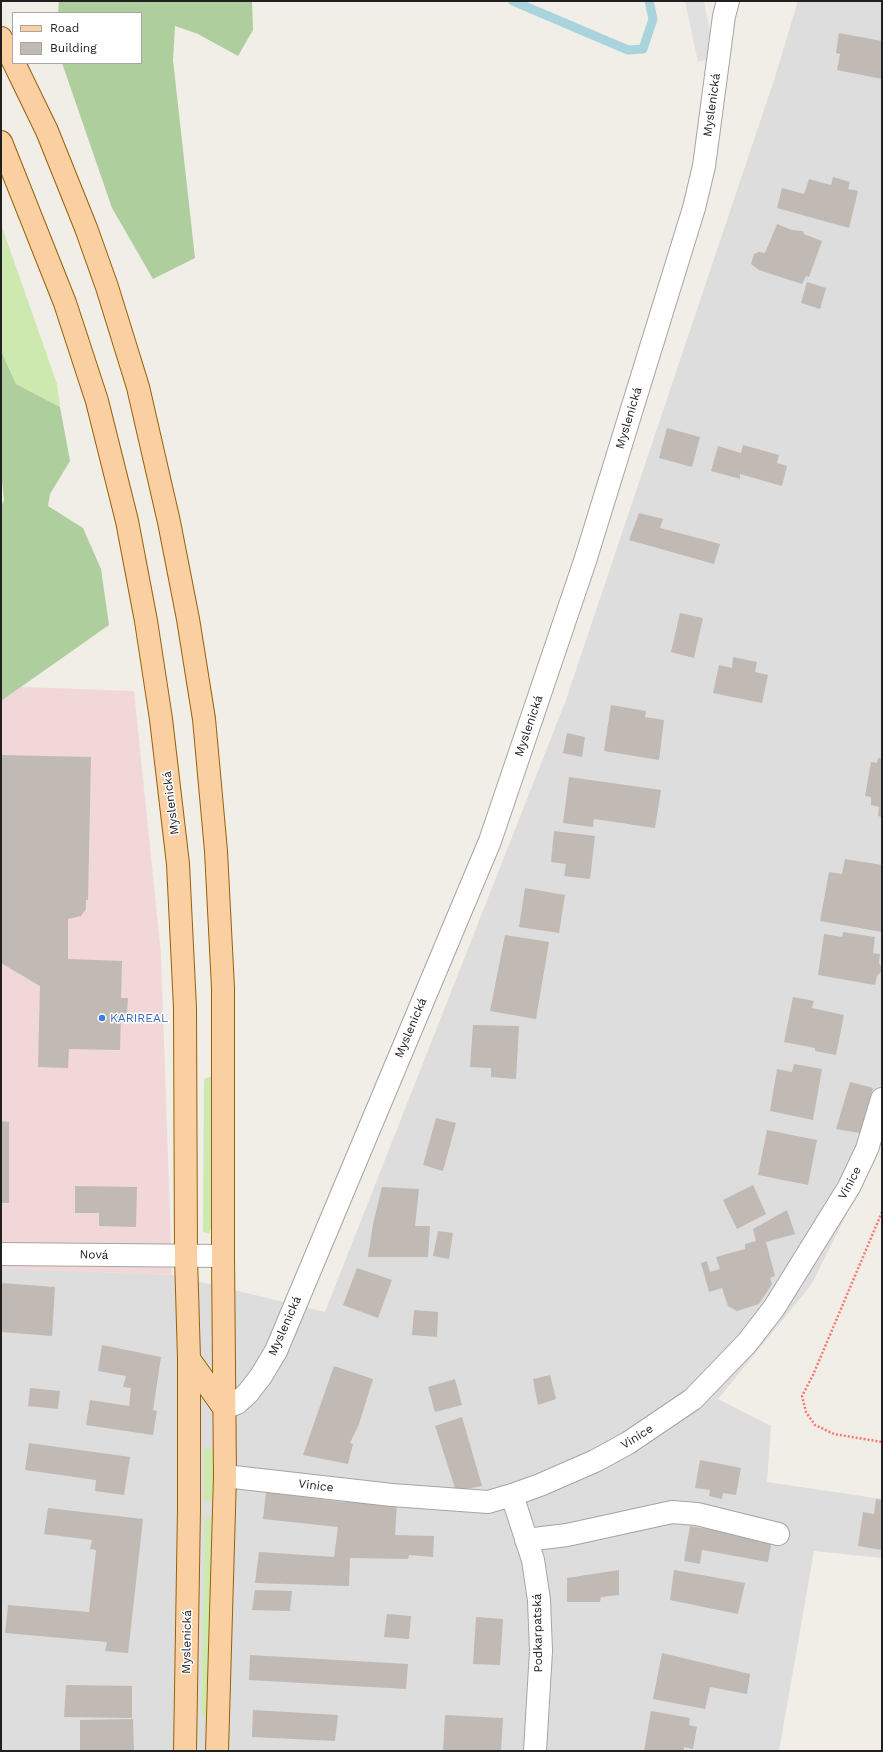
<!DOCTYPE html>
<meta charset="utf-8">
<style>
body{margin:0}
#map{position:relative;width:883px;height:1752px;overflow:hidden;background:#f1ede7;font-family:"Work Sans",sans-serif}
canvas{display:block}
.frame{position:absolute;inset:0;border:2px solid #202020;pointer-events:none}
.legend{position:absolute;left:12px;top:12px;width:130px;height:52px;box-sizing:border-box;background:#fff;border:1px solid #a6a6a6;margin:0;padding:5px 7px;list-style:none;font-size:12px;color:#202020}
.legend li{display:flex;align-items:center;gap:8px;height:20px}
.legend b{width:20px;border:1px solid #a6a6a6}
</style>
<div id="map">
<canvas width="883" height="1752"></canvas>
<div class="frame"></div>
<ul class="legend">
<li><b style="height:5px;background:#fad0a3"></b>Road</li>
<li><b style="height:11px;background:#c1b9b4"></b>Building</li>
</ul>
</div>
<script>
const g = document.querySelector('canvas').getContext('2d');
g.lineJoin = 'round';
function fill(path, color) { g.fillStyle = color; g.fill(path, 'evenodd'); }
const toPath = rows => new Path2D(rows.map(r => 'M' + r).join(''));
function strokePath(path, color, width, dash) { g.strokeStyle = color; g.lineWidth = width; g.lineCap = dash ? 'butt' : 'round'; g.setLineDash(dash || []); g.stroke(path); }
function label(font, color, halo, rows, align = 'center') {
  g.font = font + ' "Work Sans",sans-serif'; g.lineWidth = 3; g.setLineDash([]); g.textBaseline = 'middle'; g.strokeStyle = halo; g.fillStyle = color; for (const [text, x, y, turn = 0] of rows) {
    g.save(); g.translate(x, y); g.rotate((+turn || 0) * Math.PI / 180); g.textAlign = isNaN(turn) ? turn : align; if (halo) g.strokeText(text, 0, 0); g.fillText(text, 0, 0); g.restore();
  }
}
const residential = toPath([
 [798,1,882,1,882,1133,872,1164,811,1285,718,1399,771,1426,767,1482,882,1499,882,1558,814,1551,779,1751,1,1751,1,1268,172,1275,325,1312,566,700,775,77]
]);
const commercial = toPath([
 [21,687,134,691,161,954,172,1275,1,1268,1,701]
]);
const grass = toPath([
 [1,224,57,384,60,407,16,384,1,351],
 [213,1076,213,1223,209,1234,203,1232,204,1079],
 [207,1447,213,1450,213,1499,211,1502,205,1501,204,1498,204,1450],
 [205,1518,212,1518,209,1713,207,1718,202,1717,201,1710]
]);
const forest = toPath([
 [59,1,252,1,253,30,238,56,198,34,175,26,173,60,195,258,153,279,112,208,62,63,141,63,141,13,58,13],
 [1,351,16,384,60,407,70,461,50,494,48,506,83,528,101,569,109,625,1,701,1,506,4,500,1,472]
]);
const parking = toPath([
 [685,1,704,1,715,57,698,62]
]);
const stream = toPath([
 [513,1,628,50,643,49,653,19,649,1]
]);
const building = toPath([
 [839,33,882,41,882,79,837,70,840,54,836,53],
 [833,177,850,182,848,189,858,191,849,228,777,208,782,188,804,194,809,179,831,185],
 [777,224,792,230,803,231,804,234,822,241,809,277,806,276,802,284,759,270,751,264,754,254,759,252,765,253],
 [807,282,826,288,820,309,801,303],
 [667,428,700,437,692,467,659,458],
 [743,445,779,455,777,463,787,466,782,486,740,474,740,479,711,471,718,446,741,453],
 [639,513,663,519,660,528,720,544,714,564,629,540],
 [680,613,703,618,694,658,671,652],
 [733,657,757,662,755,672,768,675,762,703,713,693,719,665,732,668],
 [611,705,646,711,645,717,664,720,659,760,604,751],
 [567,733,585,737,582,757,563,753],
 [1,755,91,757,88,900,86,900,86,909,81,916,68,919,68,959,122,961,121,998,128,998,127,1013,121,1013,120,1050,69,1049,68,1068,38,1067,40,986,1,963],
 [878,758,882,759,882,817,878,816,879,807,871,805,871,797,865,796,871,762,877,763],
 [569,777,661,790,655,828,594,819,593,827,563,823],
 [554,831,595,836,590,879,564,876,566,864,551,862],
 [845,859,882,865,882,932,820,921,829,872,842,874],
 [525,888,565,895,559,933,519,927],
 [843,932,875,937,873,953,880,954,879,963,882,968,881,972,877,976,875,985,818,975,824,934,842,937],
 [505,935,549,942,536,1019,490,1011],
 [793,997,814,1001,812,1008,844,1015,836,1055,815,1051,815,1048,784,1042],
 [473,1025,519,1026,516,1079,491,1077,491,1068,470,1067],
 [794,1064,822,1069,813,1120,770,1111,777,1069,792,1072],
 [850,1082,873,1088,860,1133,836,1129],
 [436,1118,456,1123,443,1171,423,1165],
 [1,1121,9,1122,9,1203,1,1203],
 [767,1130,817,1140,808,1185,758,1175],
 [753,1185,766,1214,737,1229,723,1200],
 [75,1186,137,1187,136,1227,99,1226,99,1213,75,1213],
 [382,1187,419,1189,415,1226,430,1226,428,1257,368,1257,373,1224],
 [787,1210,795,1234,766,1242,775,1276,770,1278,772,1284,759,1304,737,1311,728,1306,722,1288,709,1292,701,1263,707,1261,710,1272,720,1269,716,1257,745,1249,745,1244,756,1241,753,1229],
 [438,1231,453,1233,449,1259,433,1256],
 [357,1268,392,1280,378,1318,343,1305],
 [1,1283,55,1287,52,1336,1,1332],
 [414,1310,438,1312,437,1337,412,1335],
 [102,1345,161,1357,153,1410,157,1411,153,1435,86,1425,90,1400,129,1406,131,1388,123,1387,126,1376,98,1371],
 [334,1366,373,1379,359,1424,350,1443,353,1444,348,1464,303,1455],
 [550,1375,556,1399,538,1405,533,1379],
 [455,1379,462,1405,435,1412,428,1387],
 [30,1388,60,1391,58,1409,28,1406],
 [462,1417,482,1486,456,1491,435,1426],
 [29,1443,130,1457,124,1495,95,1491,96,1480,25,1470],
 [700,1460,741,1468,736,1495,723,1493,722,1499,709,1496,710,1490,695,1488],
 [266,1492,343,1502,397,1503,395,1535,434,1536,433,1557,409,1555,408,1559,350,1558,349,1586,255,1583,259,1552,334,1557,338,1527,263,1519],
 [876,1499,882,1500,882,1550,858,1546,863,1512,874,1514],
 [48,1508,143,1519,128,1653,105,1651,107,1642,5,1633,8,1605,89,1612,96,1550,90,1549,92,1540,44,1534],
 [690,1526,772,1540,768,1562,702,1550,700,1564,684,1561],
 [619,1570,619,1595,601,1597,600,1602,567,1602,567,1578],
 [674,1570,745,1583,738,1614,670,1600],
 [255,1590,292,1591,290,1611,252,1610],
 [387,1614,411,1616,409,1639,384,1637],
 [476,1617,503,1619,500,1665,473,1664],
 [662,1653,750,1674,747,1694,710,1687,705,1709,653,1699],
 [250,1655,408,1664,406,1689,249,1680],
 [66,1685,132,1686,132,1718,64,1717],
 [253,1710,338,1715,335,1741,252,1737],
 [651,1711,690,1718,689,1725,697,1727,693,1749,684,1747,684,1751,644,1751],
 [445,1715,503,1718,501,1751,443,1751],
 [133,1719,134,1751,80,1751,80,1720]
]);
const path = toPath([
 [882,1212,813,1375,802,1396,806,1412,815,1425,834,1434,882,1442]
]);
const minor = toPath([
 [1,1254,223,1256],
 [224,1408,237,1403,248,1393,261,1376,276,1351,490,841,585,561,694,208,704,166,724,16,728,1],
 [225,1476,392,1495,488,1502,512,1495,540,1485,595,1461,628,1443,693,1399,747,1343,774,1308,849,1187,867,1149,882,1099],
 [512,1495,533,1560,539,1600,541,1651,535,1751],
 [526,1540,567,1535,672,1512,697,1514,778,1534]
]);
const major = toPath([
 [1,38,13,61],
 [14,63,47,131,86,228,107,287,138,387,169,522,188,619,204,719,216,851,223,988,223,1256,225,1476,217,1751],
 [1,142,65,303,97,401,127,521,146,621,161,719,178,864,185,1008,186,1257,189,1359,189,1509,185,1751],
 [189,1359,224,1408]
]);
const markers = [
 [102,1018,4,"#3f7fe0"]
];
const streetNames = [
 ["Myslenická",712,105,-82],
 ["Myslenická",629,418,-73],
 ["Myslenická",529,726,-71],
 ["Myslenická",171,803,-97],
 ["Myslenická",411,1028,-67],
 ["Vinice",850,1183,-62],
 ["Nová",94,1255,1],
 ["Myslenická",285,1326,-66],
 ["Vinice",637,1437,-32],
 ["Vinice",316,1486,7],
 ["Podkarpatská",538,1633,-91],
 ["Myslenická",187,1642,-89]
];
const shopNames = [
 ["KARIREAL",110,1018]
];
fill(residential, '#dedddd');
fill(commercial, '#f1d7d8');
fill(grass, '#cee9af');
fill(forest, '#aecf9d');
fill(parking, '#e0e0e0');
strokePath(stream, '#a9d4dd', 9);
fill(building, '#c1b9b4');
strokePath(minor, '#a4a4a4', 24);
strokePath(major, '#996004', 24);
strokePath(path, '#f67a72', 2.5, [2, 2]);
strokePath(minor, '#fff', 22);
strokePath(major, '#fad0a3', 22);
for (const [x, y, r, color] of markers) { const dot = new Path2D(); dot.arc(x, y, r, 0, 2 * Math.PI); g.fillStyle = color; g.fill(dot); strokePath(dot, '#fff', 1.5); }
label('12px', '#202020', '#fff', streetNames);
label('12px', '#366cbe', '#fff', shopNames, 'left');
</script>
